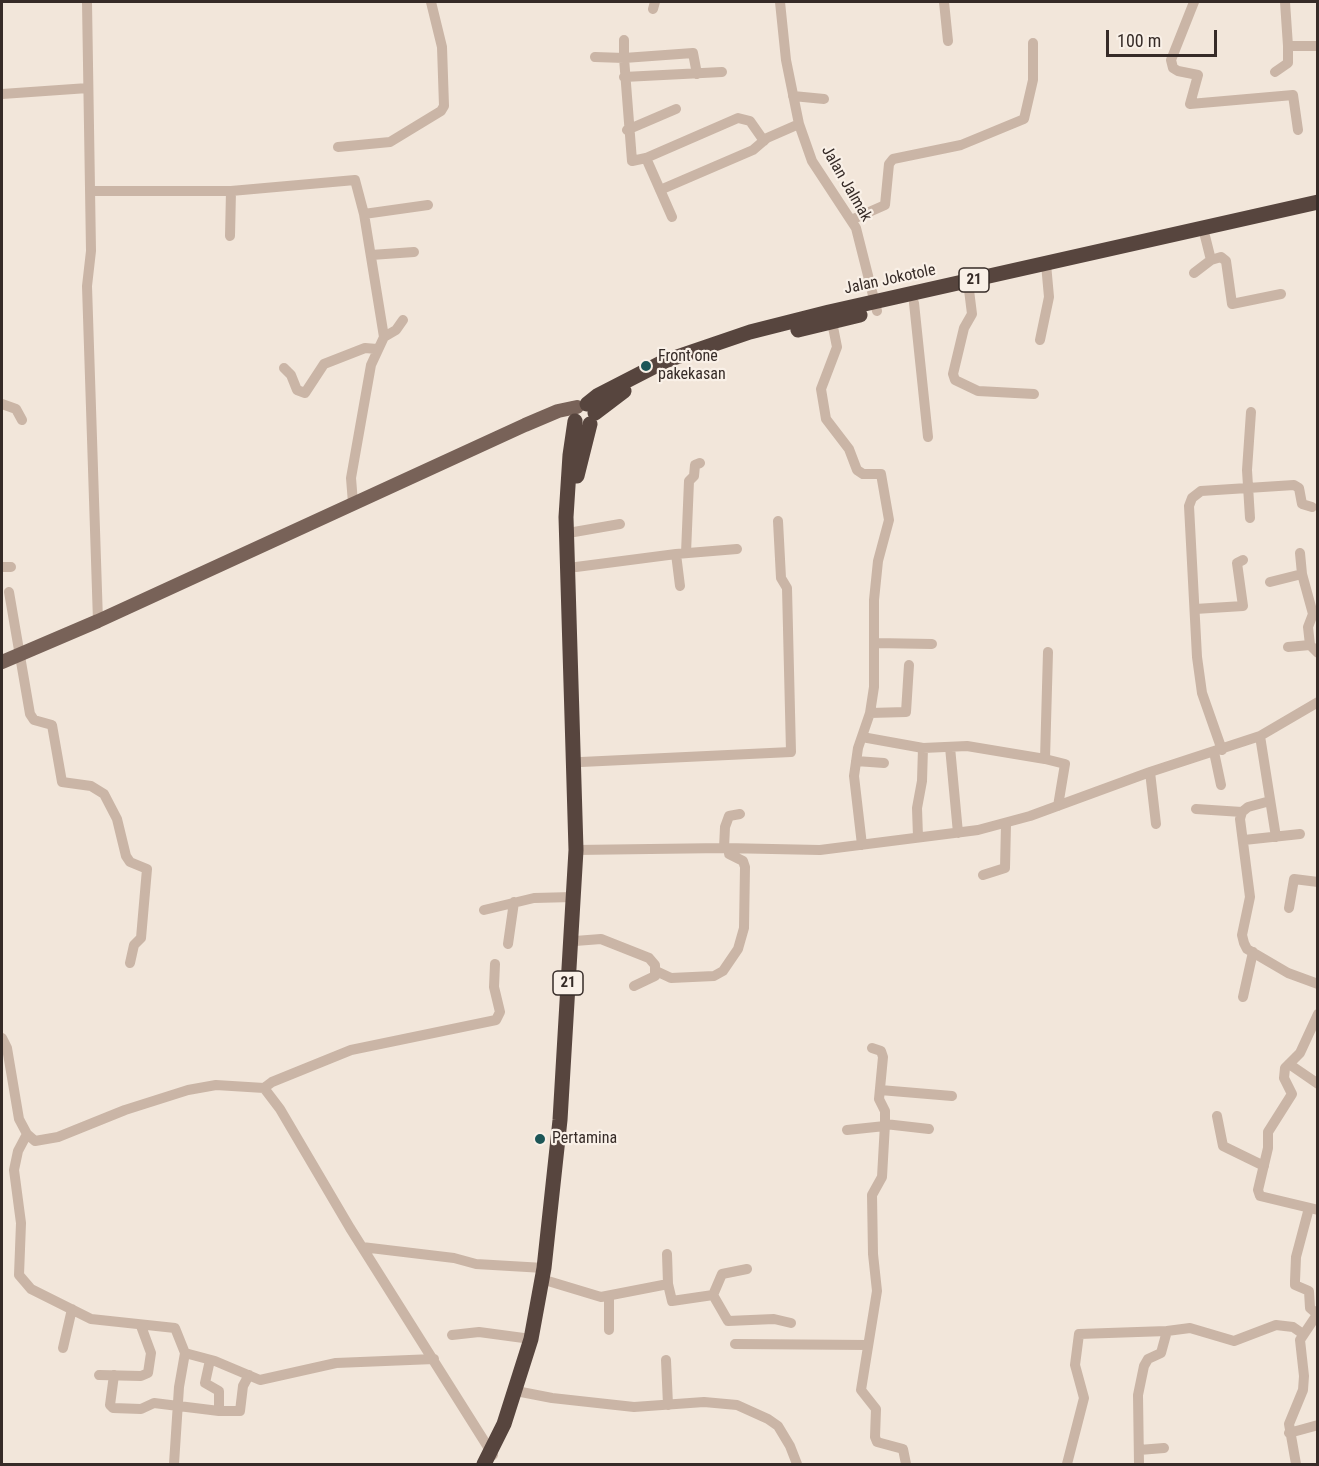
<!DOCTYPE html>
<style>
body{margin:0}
#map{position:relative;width:1319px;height:1466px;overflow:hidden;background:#f2e6da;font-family:"Roboto Condensed",sans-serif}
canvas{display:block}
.frame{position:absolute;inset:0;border:3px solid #362b27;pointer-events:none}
.scale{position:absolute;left:1106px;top:30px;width:111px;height:27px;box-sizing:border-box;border:3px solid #362b27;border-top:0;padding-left:8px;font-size:18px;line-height:21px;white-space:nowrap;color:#362b27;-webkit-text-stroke:4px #f9f0e7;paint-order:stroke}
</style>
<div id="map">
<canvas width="1319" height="1466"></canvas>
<div class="frame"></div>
<div class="scale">100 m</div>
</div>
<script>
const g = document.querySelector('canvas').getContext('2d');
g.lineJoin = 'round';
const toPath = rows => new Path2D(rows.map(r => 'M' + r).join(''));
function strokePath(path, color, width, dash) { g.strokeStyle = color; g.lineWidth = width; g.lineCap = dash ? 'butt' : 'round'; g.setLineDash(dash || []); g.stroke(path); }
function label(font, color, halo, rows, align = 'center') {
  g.font = font + ' "Roboto Condensed",sans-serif'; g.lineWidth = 4.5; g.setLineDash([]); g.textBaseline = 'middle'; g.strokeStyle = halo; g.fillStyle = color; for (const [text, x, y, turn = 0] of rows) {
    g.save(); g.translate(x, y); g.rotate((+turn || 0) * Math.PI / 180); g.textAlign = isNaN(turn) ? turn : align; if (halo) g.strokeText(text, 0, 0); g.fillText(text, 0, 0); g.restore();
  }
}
const minor = toPath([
 [87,2,91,251,87,286,98,621],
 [780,2,786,60,799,124,812,161,856,228,877,311],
 [944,2,948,41],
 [1194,2,1171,60,1173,68,1178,71,1198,75,1190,104,1293,95,1298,130],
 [1285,2,1288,46,1318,46],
 [653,9,655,2],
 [595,57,624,58,624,40],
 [1275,72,1288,63,1288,46],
 [697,74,693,53,624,58,632,161,646,158,738,118,750,121,764,141],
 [624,77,722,72],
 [2,94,88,88],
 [793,96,824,99],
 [627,130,676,109],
 [338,147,390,142,441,111,444,106,442,47,431,2],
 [646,158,672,217],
 [660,190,753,150,767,138,799,124],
 [90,191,231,191,355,180,364,214,384,337,371,365,351,478,353,503],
 [364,214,428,205],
 [851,220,885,205,889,164,893,159,961,145,1024,119,1033,80,1033,43],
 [230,236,231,191],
 [1205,236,1211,260,1221,257,1226,261,1232,304,1281,294],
 [371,255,414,252],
 [1194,273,1211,260],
 [969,290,972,314,964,328,953,374,955,380,978,391,1034,394],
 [914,303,928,437],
 [832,322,837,347,821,389,826,419,849,449,857,470,863,474,881,474,889,520,878,561,874,600,874,687,870,713,858,748,854,776,862,845],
 [384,337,396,330,403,320],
 [1040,340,1049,297,1046,264],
 [284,368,291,375,297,390,305,393,324,364,365,348,377,349],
 [2,404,16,409,22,420],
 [1250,518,1247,470,1251,412],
 [574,532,620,524],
 [686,553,689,481,694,476,695,465,700,463],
 [1300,553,1302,574,1313,614,1308,627,1310,645],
 [676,554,680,586],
 [2,567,11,567],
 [576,567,676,554,737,549],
 [1270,582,1302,574],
 [9,592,30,714,34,720,52,725,62,782,91,786,104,794,117,819,126,856,130,862,147,869,141,938,134,945,130,963],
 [1195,609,1243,606,1237,563,1243,560],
 [875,643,932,644],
 [1288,647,1310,645,1318,653],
 [870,713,906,712,909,665],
 [1260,736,1276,837],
 [862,737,923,748,967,746,1045,759,1048,652],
 [950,747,958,833],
 [1222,750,1202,693,1197,657,1189,506,1192,498,1201,491,1294,485,1299,488,1302,504,1312,507],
 [1214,752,1221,785],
 [1045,759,1065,764,1058,806],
 [856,761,884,763],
 [581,762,791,752,787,588,781,578,778,521],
 [1150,772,1156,824],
 [1270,801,1248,807,1242,812,1240,819,1250,897,1242,935,1244,943,1247,949,1288,973,1318,984],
 [1196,809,1242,812],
 [918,837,917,808,922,781,923,748],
 [1244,840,1300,834],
 [724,848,725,827,729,816,740,814],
 [576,850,724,848,820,850,978,830,1030,816,1150,772,1260,736,1318,702],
 [983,875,1005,868,1006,824],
 [1289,908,1294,879,1318,882],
 [484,910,534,898,573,897],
 [575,941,601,939,649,958,655,965,655,976,634,986],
 [508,944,514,902],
 [656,971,671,978,714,976,723,971,738,949,744,928,745,867,743,861,729,854,729,848],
 [1243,997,1253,952],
 [1318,1014,1300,1053,1285,1068,1284,1078,1292,1094,1268,1132,1268,1148,1258,1190,1260,1196,1318,1210],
 [2,1038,7,1048,19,1119,27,1134,35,1141,58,1137,125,1110,188,1090,216,1085,264,1088,280,1109,350,1228,493,1455],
 [872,1048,881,1051,883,1057,879,1099,885,1111,885,1124,882,1177,872,1195,873,1254,877,1291,861,1390,876,1409,875,1437,877,1442,903,1449,906,1464],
 [1289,1064,1318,1084],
 [264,1088,272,1082,351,1050,496,1020,500,1012,494,987,495,964],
 [880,1090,952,1096],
 [1217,1116,1223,1146,1264,1166],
 [885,1124,929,1129],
 [847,1130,885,1126],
 [27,1134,18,1151,14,1170,21,1223,19,1275,31,1289,91,1319,175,1328,185,1353,215,1361,260,1380,336,1363,434,1359],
 [1309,1208,1296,1257,1295,1281,1295,1285,1309,1291,1310,1308,1317,1314],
 [362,1247,454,1258,476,1264,544,1268],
 [667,1254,668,1284],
 [548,1281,601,1297,668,1284,672,1301,713,1295,728,1321,774,1319,791,1323],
 [713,1295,722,1274,747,1269],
 [609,1330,609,1296],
 [452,1335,479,1332,531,1339],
 [735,1344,868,1345],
 [63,1348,72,1309],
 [210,1360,205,1383,219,1391,219,1411,240,1411,243,1386,249,1375],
 [666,1360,668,1405],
 [99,1375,141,1376,148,1373,151,1353,141,1326],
 [114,1375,110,1405,113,1408,141,1409,154,1403,219,1411],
 [516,1391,552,1398,634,1407,704,1402,737,1405,768,1419,778,1426,790,1446,797,1464],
 [1289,1433,1318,1425],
 [1139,1450,1164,1448],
 [174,1464,179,1387,185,1353],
 [1067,1464,1084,1398,1075,1365,1079,1334,1167,1331],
 [1139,1464,1138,1395,1144,1366,1148,1359,1161,1353,1167,1331,1190,1328,1234,1341,1276,1325,1293,1327,1303,1334],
 [1296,1464,1289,1424,1303,1390,1304,1376,1300,1340,1318,1313]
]);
const major = toPath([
 [2,662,98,621,525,425,558,411,577,407]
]);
const highway = toPath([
 [798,330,860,315],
 [587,404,597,396,665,361,750,332,829,312,1318,202],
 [595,413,624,391],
 [577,476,590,424],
 [484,1464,504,1424,531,1339,544,1268,560,1120,576,850,566,517,570,455,575,421]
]);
const markers = [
 [646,366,6,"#1d5657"],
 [540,1139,6,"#1d5657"]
];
const shields = [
 [974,280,30],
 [568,983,30]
];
const shieldNames = [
 ["21",974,280],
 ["21",568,983]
];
const streetNames = [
 ["Jalan Jalmak",846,184,60],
 ["Jalan Jokotole",890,280,-12]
];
const poiNames = [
 ["Front one",658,357],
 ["pakekasan",658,375],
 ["Pertamina",552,1139]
];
strokePath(minor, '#cab5a6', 10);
strokePath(major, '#786258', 14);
strokePath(highway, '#57453e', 15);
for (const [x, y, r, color] of markers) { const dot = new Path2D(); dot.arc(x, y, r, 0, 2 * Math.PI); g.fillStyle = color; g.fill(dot); strokePath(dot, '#f9f0e7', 2); }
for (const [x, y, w] of shields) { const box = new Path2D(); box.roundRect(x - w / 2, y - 12, w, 24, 4.5); g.fillStyle = '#f9f0e7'; g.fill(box); strokePath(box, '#362b27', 1.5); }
label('bold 15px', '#362b27', null, shieldNames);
label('16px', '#362b27', '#f9f0e7', streetNames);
label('16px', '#362b27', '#f9f0e7', poiNames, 'left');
</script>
